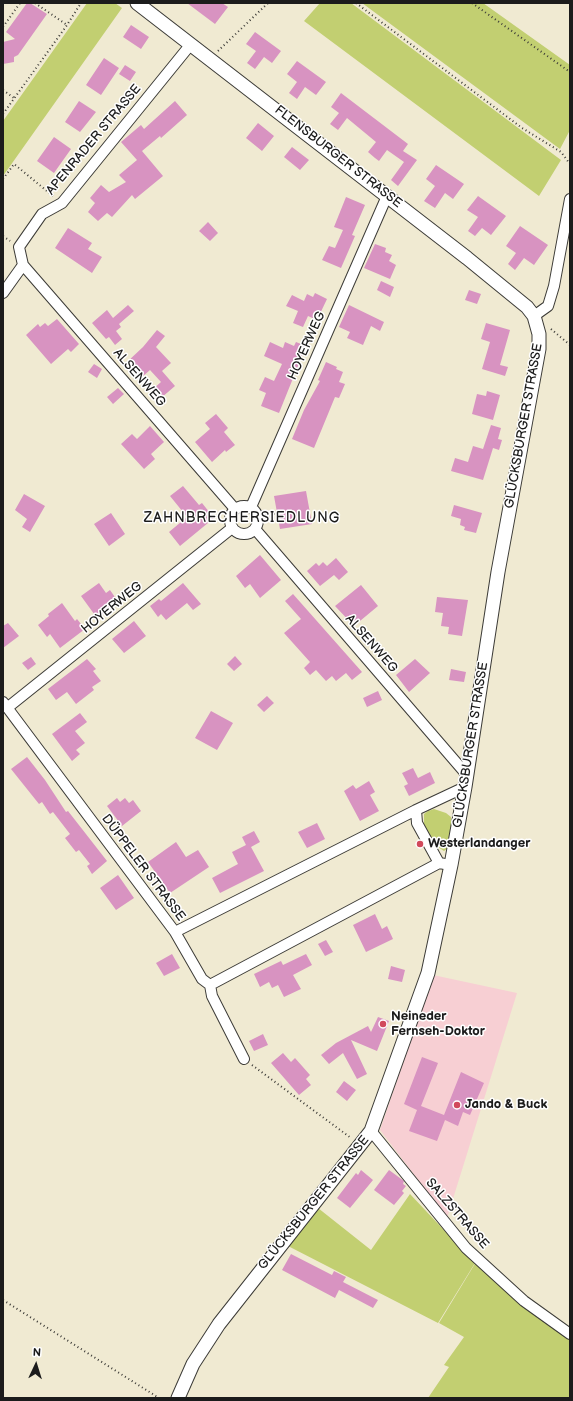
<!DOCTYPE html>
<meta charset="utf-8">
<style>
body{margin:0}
#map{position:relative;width:573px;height:1401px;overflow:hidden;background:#f0ead2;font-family:"Balsamiq Sans",sans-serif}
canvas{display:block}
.frame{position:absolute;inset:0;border:4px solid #1c1c1c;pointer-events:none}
.north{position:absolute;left:16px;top:1345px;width:40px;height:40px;-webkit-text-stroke:3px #fff;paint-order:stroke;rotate:4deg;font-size:11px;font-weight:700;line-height:16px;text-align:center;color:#1c1c1c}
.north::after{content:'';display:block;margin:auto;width:14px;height:18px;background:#1c1c1c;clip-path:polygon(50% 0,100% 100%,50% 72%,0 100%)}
</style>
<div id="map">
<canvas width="573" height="1401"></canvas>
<div class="frame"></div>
<div class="north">N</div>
</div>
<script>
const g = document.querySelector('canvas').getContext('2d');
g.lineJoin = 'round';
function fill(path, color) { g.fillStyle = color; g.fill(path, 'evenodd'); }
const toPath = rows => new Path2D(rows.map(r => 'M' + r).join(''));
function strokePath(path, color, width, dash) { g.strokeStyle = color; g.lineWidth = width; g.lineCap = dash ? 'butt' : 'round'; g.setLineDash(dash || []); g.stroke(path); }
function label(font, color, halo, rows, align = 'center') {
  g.font = font + ' "Balsamiq Sans",sans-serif'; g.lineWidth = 3; g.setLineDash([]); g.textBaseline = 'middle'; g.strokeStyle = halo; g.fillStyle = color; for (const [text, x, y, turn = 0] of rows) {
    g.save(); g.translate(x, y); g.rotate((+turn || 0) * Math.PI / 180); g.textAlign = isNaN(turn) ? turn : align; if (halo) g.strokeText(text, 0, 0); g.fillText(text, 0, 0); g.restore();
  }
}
const built = toPath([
 [433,975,517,993,447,1218,380,1130]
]);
const green = toPath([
 [87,3,115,3,122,8,3,176,3,121],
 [320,3,351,3,561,160,539,196,304,21],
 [362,3,483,3,570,65,570,130,560,149],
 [434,809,446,813,451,817,452,824,449,843,447,849,444,851,435,845,424,828,424,814,428,811],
 [410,1194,475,1263,438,1323,288,1246,318,1208,371,1250],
 [476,1262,570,1339,570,1398,428,1398,449,1367,444,1365,464,1337,439,1323]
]);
const building = toPath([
 [27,3,30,3,47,14,18,55,14,57,14,62,3,64,3,42,15,39,6,32],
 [187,3,222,3,228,7,215,24],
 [131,25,149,37,141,49,123,37],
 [255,32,281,51,272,63,264,57,255,69,247,63,256,51,246,44],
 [104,58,119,68,101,95,86,85],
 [297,61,326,82,316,95,305,87,297,99,289,93,297,82,287,74],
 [125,65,136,72,130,81,119,74],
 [341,93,408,144,403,151,417,160,398,186,391,180,404,162,387,150,379,161,375,158,368,152,376,142,347,118,338,130,330,124,339,113,331,107],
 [79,101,96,112,80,132,65,122],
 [175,101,187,115,161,138,160,136,142,151,163,176,135,199,132,195,112,217,107,213,98,221,88,212,95,203,90,198,101,185,109,192,126,182,119,175,137,160,121,142,141,125,144,129],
 [258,123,274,136,262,151,246,138],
 [54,137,71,149,54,173,37,161],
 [292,147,309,160,300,170,284,157],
 [436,165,464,184,453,199,445,193,435,208,424,201,435,186,426,179],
 [478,196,506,216,491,235,482,228,475,236,468,231,478,217,467,210],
 [346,197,365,205,352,235,355,236,341,268,322,260,329,246,335,248,343,230,334,227],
 [208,222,218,233,210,241,199,231],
 [520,226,548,245,534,265,524,258,515,270,508,264,516,253,506,246],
 [68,228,92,243,88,249,102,257,92,273,55,248],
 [375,244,386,248,385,252,392,255,389,261,396,265,390,279,364,268],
 [381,281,394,287,390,297,377,290],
 [469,290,481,294,477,304,465,300],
 [315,293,327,299,317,320,308,316,303,327,293,323,298,311,286,306,292,295,304,301,307,294,313,297],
 [128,305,134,311,119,324,121,327,116,331,122,339,115,345,109,337,106,339,92,323,107,310,113,318],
 [349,305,384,322,380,331,371,326,363,345,347,338,350,332,339,327],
 [57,319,79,344,71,352,68,349,51,364,26,335,38,324,40,327,45,323,48,326],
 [486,323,510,330,500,365,508,367,505,376,482,369,490,342,481,339],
 [157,330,165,336,156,347,171,363,162,371,175,386,161,398,153,389,161,382,150,370,141,378,127,362,143,347],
 [270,342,283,348,285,342,294,346,296,342,306,346,279,413,261,406,266,393,259,390,265,377,274,381,282,364,264,356],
 [326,362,337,367,336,369,343,372,339,382,345,384,339,398,335,397,314,448,292,439,304,410,320,381,318,380],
 [94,364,102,369,97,378,88,372],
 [118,388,124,394,113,404,107,397],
 [487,391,500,395,493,420,472,414,477,394,486,396],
 [216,414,228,428,224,432,235,445,226,452,225,450,212,462,195,442,210,429,205,423],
 [491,425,501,428,498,439,502,440,499,450,493,448,483,480,451,471,455,458,468,462,473,446,483,449],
 [150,426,164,442,151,454,155,459,144,469,121,444,132,434,137,439],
 [183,486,199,505,202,503,214,518,180,546,169,532,187,517,170,496],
 [306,491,312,524,280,529,274,496],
 [24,494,45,506,30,532,22,527,27,519,15,510],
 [454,505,482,513,476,533,464,530,465,527,460,525,461,519,451,516],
 [111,513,125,534,109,546,94,524],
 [260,555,281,580,260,598,250,584,245,588,236,576],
 [336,558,348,572,339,580,334,575,320,586,307,571,316,563,319,566,323,562,327,566],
 [99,583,106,593,110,590,119,603,97,618,81,596],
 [183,583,201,604,193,610,187,603,166,620,161,614,158,617,150,606,159,599,161,601],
 [361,585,378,606,354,626,335,606],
 [293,594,362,672,352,680,346,673,336,681,332,676,326,681,316,670,310,675,304,668,310,662,284,633,301,619,285,601],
 [437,597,468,600,462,636,448,634,449,627,441,626,443,613,435,612],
 [62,603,75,621,77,619,85,629,60,648,50,634,47,637,38,625,49,616,48,614],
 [134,621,146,636,124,653,112,639],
 [8,623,19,636,3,648,3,626],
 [235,656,242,664,234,671,227,664],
 [31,657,36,664,28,670,22,663],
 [87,659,96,669,93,671,101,681,92,687,94,690,76,704,67,692,56,700,48,689],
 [415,659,430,673,409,692,396,675],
 [451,669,466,672,464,682,449,680],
 [378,691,382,700,367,707,363,698],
 [267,696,274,703,264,712,257,705],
 [211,711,233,723,217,750,195,738],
 [80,713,87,722,75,731,85,743,76,750,80,754,72,761,52,734],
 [27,757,45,780,66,812,68,811,107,861,92,874,87,866,90,864,79,850,76,852,65,838,70,834,53,812,50,814,42,802,39,804,11,769],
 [413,768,418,778,430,772,435,783,409,796,404,786,408,784,402,773],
 [369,781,375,792,370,795,379,811,360,821,344,791,353,785,356,789],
 [117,798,120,802,125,798,129,803,133,800,141,811,122,826,107,806],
 [317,823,325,839,307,848,298,832],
 [254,831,260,842,251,847,264,871,220,893,212,878,238,864,232,852,246,845,242,837],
 [176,842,186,857,198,850,209,867,170,893,148,862],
 [118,875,134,898,116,910,100,888],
 [375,914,382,929,387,926,393,939,366,952,353,925],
 [326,940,333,952,325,956,318,944],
 [172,954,180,968,164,976,156,963],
 [306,954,312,965,293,975,301,989,284,997,278,985,272,988,269,982,260,987,254,974,281,961,283,965],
 [391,966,405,970,402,982,388,979],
 [378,1017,389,1021,377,1051,351,1040,367,1074,357,1079,343,1053,329,1064,321,1055,336,1043,368,1026,371,1032],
 [263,1034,268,1045,254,1051,249,1041],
 [283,1053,291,1062,295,1058,310,1075,306,1079,311,1085,299,1095,271,1063],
 [422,1057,438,1063,421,1106,444,1115,461,1072,484,1083,470,1115,463,1112,458,1126,445,1120,437,1141,409,1131,417,1110,404,1104],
 [344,1081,356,1090,347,1101,336,1092],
 [361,1170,373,1180,350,1208,337,1198,356,1173,358,1175],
 [389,1170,404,1181,403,1184,406,1186,402,1191,404,1193,394,1205,374,1190],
 [291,1254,332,1275,334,1271,346,1277,343,1282,378,1300,373,1308,339,1290,335,1298,282,1270]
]);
const path = toPath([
 [35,3,67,25],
 [356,3,522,128,561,152,570,164],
 [472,3,570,72],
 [3,27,20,3],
 [218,51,268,3],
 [3,90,14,98],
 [3,114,67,25,81,3],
 [3,179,14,164,53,196],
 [3,236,10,241],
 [551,329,570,345],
 [289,511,291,511],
 [258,517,277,513],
 [252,1065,351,1138],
 [3,1300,159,1398]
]);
const minor = toPath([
 [23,265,235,509],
 [3,293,23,265,19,247,42,214,62,203,191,44],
 [534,316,548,306,554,286,570,199],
 '230 520a14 14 0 1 1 28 0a14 14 0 1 1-28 0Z',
 [251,507,387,196],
 [255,529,467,775],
 [3,702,175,932,202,979,210,985,212,996,244,1059],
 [7,708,232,528],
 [416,810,417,823,439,863],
 [175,932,416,810,465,787],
 [210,985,439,863,451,865],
 [371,1131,466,1248,524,1301,570,1334]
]);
const tertiary = toPath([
 [137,3,467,258,527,307,534,316,539,334,539,349,498,572,465,787,451,865,428,973,371,1131,219,1324,193,1364,178,1398]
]);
const markers = [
 [420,844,4,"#d1495b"],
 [383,1024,4,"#d1495b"],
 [457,1105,4,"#d1495b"]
];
const streetNames = [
 ["APENRADER STRASSE",94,140,-50],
 ["FLENSBURGER STRASSE",338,157,38],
 ["HOYERWEG",307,346,-66],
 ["ALSENWEG",139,378,49],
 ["GLÜCKSBURGER STRASSE",524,426,-80],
 ["HOYERWEG",112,608,-39],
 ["ALSENWEG",371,644,49],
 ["GLÜCKSBURGER STRASSE",471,745,-81],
 ["DÜPPELER STRASSE",143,868,53],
 ["GLÜCKSBURGER STRASSE",314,1203,-51],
 ["SALZSTRASSE",457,1214,49]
];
const poiNames = [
 ["Westerlandanger",428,844],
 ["Neineder",391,1017],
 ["Fernseh-Doktor",391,1032],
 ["Jando & Buck",465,1105]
];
const neighbourhoodNames = [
 ["ZAHNBRECHERSIEDLUNG",242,518]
];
fill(built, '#f7cfd3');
fill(green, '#c2cf71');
fill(building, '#d893c1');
strokePath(minor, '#3c3b37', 12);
strokePath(tertiary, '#3c3b37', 15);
strokePath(path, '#3c3b37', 2, [1, 3]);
strokePath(minor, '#fff', 10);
strokePath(tertiary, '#fff', 13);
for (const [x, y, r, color] of markers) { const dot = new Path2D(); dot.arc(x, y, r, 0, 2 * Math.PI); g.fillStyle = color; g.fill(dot); strokePath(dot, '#fff', 1.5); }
label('13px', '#1c1c1c', '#fff', streetNames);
label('bold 13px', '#1c1c1c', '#fff', poiNames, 'left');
g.letterSpacing = '1px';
label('14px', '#1c1c1c', '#fff', neighbourhoodNames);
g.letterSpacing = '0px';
</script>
